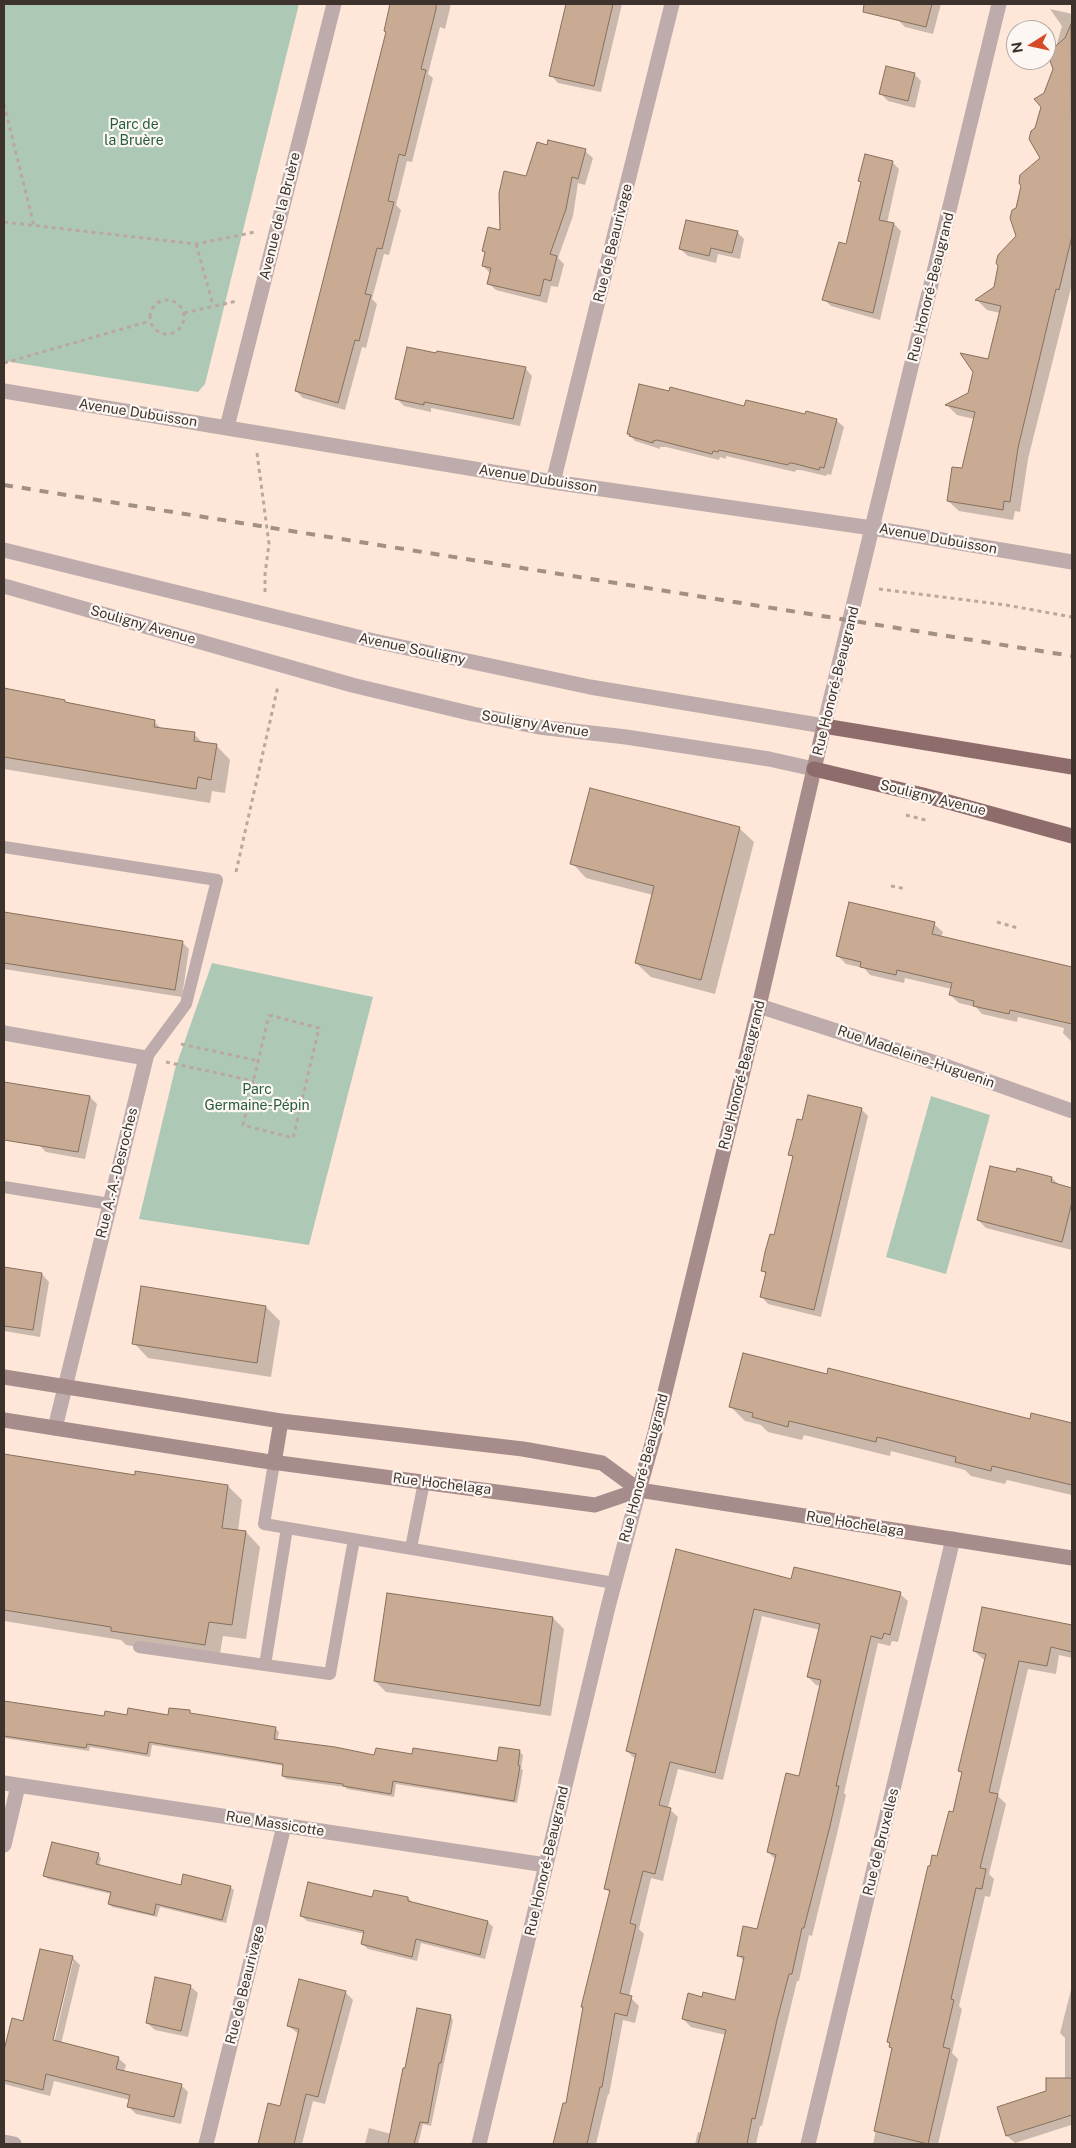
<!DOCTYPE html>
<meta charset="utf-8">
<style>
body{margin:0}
#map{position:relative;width:1076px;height:2148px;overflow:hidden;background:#fee6d8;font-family:"Public Sans",sans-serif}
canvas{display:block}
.frame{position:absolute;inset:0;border:5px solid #3e332c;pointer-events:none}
.north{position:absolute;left:1006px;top:20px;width:50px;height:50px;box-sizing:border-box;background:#fdf7f4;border:1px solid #b1a9a4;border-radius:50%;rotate:260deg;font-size:14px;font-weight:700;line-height:20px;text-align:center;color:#3e332c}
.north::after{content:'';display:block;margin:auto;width:18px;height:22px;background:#d54b29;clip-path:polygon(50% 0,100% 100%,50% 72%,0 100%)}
</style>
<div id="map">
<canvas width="1076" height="2148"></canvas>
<div class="frame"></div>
<div class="north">N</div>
</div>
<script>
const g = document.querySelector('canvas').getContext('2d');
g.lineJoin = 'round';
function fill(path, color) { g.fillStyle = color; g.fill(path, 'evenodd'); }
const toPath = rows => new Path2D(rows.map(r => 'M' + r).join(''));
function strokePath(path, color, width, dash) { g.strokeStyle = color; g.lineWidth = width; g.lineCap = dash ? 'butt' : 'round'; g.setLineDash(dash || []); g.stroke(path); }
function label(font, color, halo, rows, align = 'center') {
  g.font = font + ' "Public Sans",sans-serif'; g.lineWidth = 4.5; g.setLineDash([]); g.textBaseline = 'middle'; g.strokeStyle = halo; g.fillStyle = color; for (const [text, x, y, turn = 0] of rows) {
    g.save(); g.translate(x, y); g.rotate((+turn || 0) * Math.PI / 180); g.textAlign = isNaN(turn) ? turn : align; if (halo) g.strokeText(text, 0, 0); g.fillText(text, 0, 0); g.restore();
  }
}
const green = toPath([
 [4,4,299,4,205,384,198,392,4,361],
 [212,963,373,997,309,1245,139,1219,175,1069],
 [931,1096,990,1115,946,1274,886,1257]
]);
const shadow = toPath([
 [391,4,451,4,445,29,440,27,428,74,433,78,412,162,407,161,396,205,401,210,389,255,384,254,372,299,377,304,366,348,362,347,345,410,303,398,296,391,387,32,385,31],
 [568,4,622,4,601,92,558,83,551,75],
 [902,4,941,4,933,34,905,27,898,20],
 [1050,9,1072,14,1072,284,1028,459,1020,512,1015,511,1013,520,959,511,948,501,963,470,974,419,957,415,947,405,969,394,989,361,1000,313,987,310,977,300,995,288,1018,237,1017,209,1041,158,1036,129,1045,94,1055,69,1056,47,1062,26],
 [914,74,921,81,915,108,888,101,881,94],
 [548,146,585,151,593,158,585,185,578,183,573,216,558,258,564,264,558,287,551,286,547,303,496,290,488,283,491,274,483,266,486,253,484,251,502,231,527,178],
 [892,162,899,169,887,223,894,224,901,231,880,320,831,306,824,299,847,245,862,184,859,181],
 [737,232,744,239,740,259,718,254,716,263,688,256,680,249],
 [525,368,532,376,520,426,431,408,431,412,404,406,396,398],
 [745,408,836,420,844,427,831,475,827,474,826,476,801,470,796,470,795,472,726,456,726,459,720,457,719,460,666,447,660,447,660,449,635,441,628,433],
 [4,687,12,691,64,701,67,704,154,721,162,730,194,734,204,744,216,745,230,760,225,793,212,791,210,803,4,769],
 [739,828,754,842,715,994,651,977,636,963,653,895,586,878,572,863],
 [4,914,182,942,189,949,182,997,4,969],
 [934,924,943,932,941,938,1054,976,1072,981,1072,1042,1063,1033,1064,1028,1018,1017,1017,1022,982,1014,976,1007,959,1003,950,995,952,989,905,978,904,983,870,975,864,968,846,964,838,956],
 [4,1083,90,1097,97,1104,85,1159,46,1152,39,1145,40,1142,4,1136],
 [861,1109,868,1116,821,1317,768,1304,761,1296,766,1274,762,1270,775,1237,794,1159,790,1154],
 [1016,1174,1052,1178,1060,1186,1072,1189,1072,1250,986,1228,978,1220],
 [4,1268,42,1274,49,1282,40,1337,4,1331],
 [266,1307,280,1321,271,1377,148,1358,134,1343],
 [828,1376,1031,1420,1032,1414,1072,1424,1072,1495,1007,1480,1005,1484,971,1476,965,1470,891,1451,890,1456,804,1435,802,1440,768,1432,761,1425,745,1421,730,1406],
 [4,1455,136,1476,228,1486,242,1500,238,1531,246,1532,260,1547,246,1639,223,1636,219,1659,126,1645,121,1640,4,1621],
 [676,1551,792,1580,900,1594,908,1601,898,1642,892,1641,890,1646,878,1643,844,1793,846,1795,837,1834,812,1936,809,1935,799,1981,797,1981,762,2126,760,2126,756,2144,695,2144,698,2132,702,2133,726,2035,691,2027,683,2019,702,1998,736,2001,745,1962,738,1955,758,1930,776,1860,768,1852,800,1778,821,1686,816,1685,808,1677,820,1630,762,1616,723,1780,678,1769,668,1808,678,1817,663,1881,651,1878,639,1929,644,1934,629,1996,639,2006,635,2023,623,2020,609,2095,608,2094,596,2144,554,2144,564,2104,567,2105,584,2008,582,2006,610,1893,605,1888,635,1759,627,1751],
 [983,1608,1072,1626,1072,1658,1059,1655,1056,1674,1028,1669,998,1796,1006,1804,989,1874,994,1879,990,1897,985,1896,959,2006,962,2009,952,2053,958,2059,938,2144,873,2144,893,2049,888,2042,963,1774,959,1771,986,1660,983,1659,974,1651],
 [553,1618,564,1629,551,1716,386,1692,375,1681],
 [4,1702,105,1718,169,1716,190,1712,192,1714,275,1728,279,1732,277,1741,375,1756,413,1755,498,1763,520,1752,523,1755,521,1769,523,1770,517,1803,396,1784,394,1797,347,1789,345,1787,286,1779,283,1776,284,1766,152,1745,150,1757,90,1747,89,1751,4,1738],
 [98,1854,101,1858,99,1866,182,1886,230,1887,234,1890,226,1923,160,1907,157,1917,112,1907,109,1904,111,1894,48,1879,44,1876],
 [408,1898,413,1903,488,1922,493,1927,485,1959,421,1943,417,1961,368,1949,362,1944,365,1934,307,1921,301,1916,373,1899],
 [73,1958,80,1965,61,2044,118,2058,126,2065,124,2072,181,2085,188,2092,181,2124,136,2114,128,2106,130,2100,54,2081,50,2096,4,2084,4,2044,6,2045,24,2023],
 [71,1961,73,1961,53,2047,51,2046],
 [190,1986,198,1993,188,2037,155,2030,147,2023],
 [1072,1986,1072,2127,1071,2125,1015,2143,1007,2136,998,2108,1047,2092,1065,2079,1065,2038,1060,2033],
 [345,1992,353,2000,325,2104,313,2101,302,2144,259,2144,269,2105,281,2108,299,2034,288,2026],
 [450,2016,453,2020,431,2126,423,2124,418,2144,365,2144,369,2128,391,2134,406,2070]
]);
const building = toPath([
 [390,4,436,4,436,9,421,69,426,70,405,156,399,154,388,201,394,202,382,249,377,248,365,294,371,295,359,341,355,340,338,403,295,391,386,32,384,31,390,4],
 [566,4,613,4,594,86,549,76,566,4],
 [864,4,932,4,926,27,863,12,864,4],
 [1071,24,1072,236,1059,290,1056,289,1018,448,1010,502,1004,501,1003,510,947,501,952,467,962,468,975,412,945,405,968,393,973,372,960,353,988,359,1001,306,975,300,994,287,998,266,996,263,998,255,1016,236,1010,218,1012,210,1016,208,1021,186,1019,183,1020,175,1040,158,1029,139,1031,131,1035,128,1041,107,1034,99,1044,93,1053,69,1049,58,1051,50,1065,38,1071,24],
 [886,66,915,73,908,101,879,94,886,66],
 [548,140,586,149,578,179,572,177,566,209,550,254,557,256,551,281,544,279,540,296,487,284,491,268,482,266,485,252,482,251,488,227,500,230,499,193,504,171,526,176,537,142,547,145,548,140],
 [865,154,893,161,879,220,894,223,873,313,822,300,839,242,846,244,861,182,858,181,865,154],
 [686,220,738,231,732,253,711,248,709,256,679,249,686,220],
 [407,347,436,353,437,351,526,367,513,419,424,402,424,405,395,399,407,347],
 [639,384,669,391,670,387,744,406,746,400,805,414,806,411,837,419,824,468,820,467,819,470,792,463,789,463,788,465,719,450,718,452,713,451,712,454,657,440,653,441,653,443,629,436,630,434,627,434,639,384],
 [4,688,65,700,65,702,155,720,154,727,195,732,194,741,217,744,211,780,198,777,196,789,4,757,4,688],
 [590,788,740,827,701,980,635,963,654,886,570,864,590,788],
 [849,902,935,922,932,934,1072,967,1072,1024,1010,1010,1009,1014,973,1006,974,1001,949,995,952,983,897,970,896,975,860,967,861,962,836,956,849,902],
 [4,912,183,941,175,990,4,963,4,912],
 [4,1082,90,1096,78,1152,4,1140,4,1082],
 [808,1095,862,1108,814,1310,760,1297,766,1272,761,1271,765,1252,770,1234,774,1235,793,1156,788,1155,793,1137,797,1119,802,1120,808,1095],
 [990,1166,1016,1172,1017,1168,1052,1177,1051,1182,1072,1188,1072,1202,1062,1242,977,1220,990,1166],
 [4,1267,42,1273,33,1330,4,1326,4,1267],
 [141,1286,266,1306,257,1363,132,1344,141,1286],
 [743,1353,827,1374,828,1368,1030,1419,1031,1413,1072,1423,1072,1485,992,1466,991,1471,955,1462,956,1457,877,1437,876,1442,789,1421,788,1427,752,1417,753,1413,729,1407,743,1353],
 [4,1454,135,1475,135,1471,228,1485,222,1528,246,1531,232,1625,209,1622,205,1645,111,1631,111,1627,4,1610,4,1454],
 [676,1549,791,1579,794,1567,901,1592,890,1635,884,1633,882,1639,871,1636,836,1786,839,1786,830,1826,804,1928,802,1928,792,1974,789,1974,777,2020,755,2119,752,2118,747,2144,698,2144,726,2030,682,2019,688,1993,702,1997,703,1992,735,2000,744,1957,737,1956,743,1926,757,1929,776,1855,767,1852,786,1773,799,1776,821,1680,807,1677,820,1624,754,1609,715,1773,670,1762,659,1805,671,1808,655,1874,643,1871,630,1923,636,1925,620,1993,632,1996,627,2016,615,2013,602,2087,600,2087,587,2144,553,2144,563,2103,566,2103,583,2007,581,2007,610,1890,604,1889,636,1754,626,1751,676,1549],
 [387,1593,553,1617,540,1706,374,1681,387,1593],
 [982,1607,1072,1625,1072,1652,1051,1647,1047,1666,1019,1661,989,1792,998,1794,980,1868,986,1869,982,1889,976,1888,951,1999,954,2000,943,2047,950,2049,928,2144,874,2131,892,2048,889,2047,890,2043,887,2042,928,1866,930,1866,932,1855,937,1856,949,1811,953,1812,962,1772,958,1771,986,1654,973,1651,982,1607],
 [4,1701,104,1716,105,1711,127,1715,128,1708,168,1715,169,1708,190,1710,190,1713,276,1727,274,1739,335,1747,374,1755,376,1748,412,1754,413,1748,497,1761,499,1747,520,1750,518,1765,520,1766,514,1801,393,1781,391,1794,343,1786,343,1784,282,1776,283,1764,149,1742,147,1754,87,1744,86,1748,4,1736,4,1701],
 [52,1842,99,1853,96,1864,181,1885,183,1874,231,1886,222,1920,156,1904,154,1915,108,1904,111,1892,43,1876,52,1842],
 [308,1882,372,1897,374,1890,408,1897,408,1901,488,1921,480,1955,416,1939,412,1957,361,1944,364,1931,300,1916,308,1882],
 [40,1949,73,1956,53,2040,119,2057,116,2069,182,2084,174,2117,127,2107,130,2095,46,2074,43,2090,4,2080,4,2050,12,2018,23,2021,40,1949],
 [155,1977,191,1985,181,2031,146,2023,155,1977],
 [299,1979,346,1991,318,2097,306,2094,294,2144,258,2144,268,2103,280,2106,299,2029,287,2026,299,1979],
 [417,2008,451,2015,441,2063,439,2063,428,2123,420,2122,414,2144,388,2144,403,2068,405,2068,417,2008],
 [1046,2078,1072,2078,1072,2115,1006,2136,997,2107,1046,2091,1046,2078]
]);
const path = toPath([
 [4,104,34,226],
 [4,222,196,244,255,232],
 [196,244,213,305],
 '150 317a17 17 0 1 1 34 0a17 17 0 1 1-34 0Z',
 [184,313,237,301],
 [4,363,150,321],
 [257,453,269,544,265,574,265,593],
 [879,589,1006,605,1072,617],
 [906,815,929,821],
 [236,872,278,686],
 [891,886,906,889],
 [997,922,1018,928],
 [269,1015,319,1028,293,1138,243,1125,269,1015],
 [181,1044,259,1061],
 [166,1062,254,1081]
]);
const service = toPath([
 [4,847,217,880,186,1004,146,1058],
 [4,1187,110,1204],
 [274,1463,264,1524,614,1583],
 [287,1528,265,1665,330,1674,354,1539],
 [411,1548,424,1482],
 [139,1647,265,1665]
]);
const pedestrian = toPath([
 [4,550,374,641,590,687,824,726]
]);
const minor = toPath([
 [4,391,553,482,872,528,1072,562],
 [227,427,334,4],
 [553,482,672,4],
 [4,586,352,685,473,714,539,727,626,737,769,759,814,769],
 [759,1006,948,1067,1072,1111],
 [4,1033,146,1058,55,1428],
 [4,1783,546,1865],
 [4,1845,18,1786],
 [4,2142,14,2144],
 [206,2144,284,1826],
 [808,2144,953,1539]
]);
const tertiary = toPath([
 [824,726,999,4],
 [479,2144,608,1607,639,1490]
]);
const secondary = toPath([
 [4,1377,281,1421,523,1449,602,1463,639,1490],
 [4,1420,264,1461,595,1505,639,1490,1072,1558],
 [274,1463,281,1421],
 [639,1490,655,1433,759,1006,824,726]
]);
const trunk = toPath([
 [824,726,1072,767],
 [814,769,923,795,1072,836]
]);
const rail = toPath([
 [4,485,1072,656]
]);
const parkNames = [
 ["Parc de",134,125],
 ["la Bruère",134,141],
 ["Parc",257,1090],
 ["Germaine-Pépin",257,1106]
];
const streetNames = [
 ["Avenue de la Bruère",280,216,-76],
 ["Rue de Beaurivage",613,243,-76],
 ["Rue Honoré-Beaugrand",931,287,-76],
 ["Avenue Dubuisson",138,413,9],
 ["Avenue Dubuisson",538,479,9],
 ["Avenue Dubuisson",938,539,10],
 ["Souligny Avenue",143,625,16],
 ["Avenue Souligny",412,649,12],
 ["Rue Honoré-Beaugrand",836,681,-76],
 ["Souligny Avenue",535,724,9],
 ["Souligny Avenue",933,798,14],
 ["Rue Madeleine-Huguenin",916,1057,19],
 ["Rue Honoré-Beaugrand",742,1075,-76],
 ["Rue A.-A.-Desroches",117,1173,-76],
 ["Rue Honoré-Beaugrand",644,1468,-75],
 ["Rue Hochelaga",442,1484,7],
 ["Rue Hochelaga",855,1524,9],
 ["Rue Massicotte",275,1824,9],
 ["Rue de Bruxelles",881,1842,-76],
 ["Rue Honoré-Beaugrand",547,1861,-77],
 ["Rue de Beaurivage",245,1985,-76]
];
fill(green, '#adc9b6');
fill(shadow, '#0003');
fill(building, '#c8ab92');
strokePath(building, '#86705c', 1);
strokePath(path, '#bba89c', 3, [4, 4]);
strokePath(service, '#beabab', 12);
strokePath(pedestrian, '#beabab', 15);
strokePath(minor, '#beabab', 15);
strokePath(tertiary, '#beabab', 15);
strokePath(secondary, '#a78c8c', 15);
strokePath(trunk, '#8e6c6c', 15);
strokePath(rail, '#a29085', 4, [9, 9]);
label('14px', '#245c3d', '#fdf7f4', parkNames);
label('14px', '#3e332c', '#fdf7f4', streetNames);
</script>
